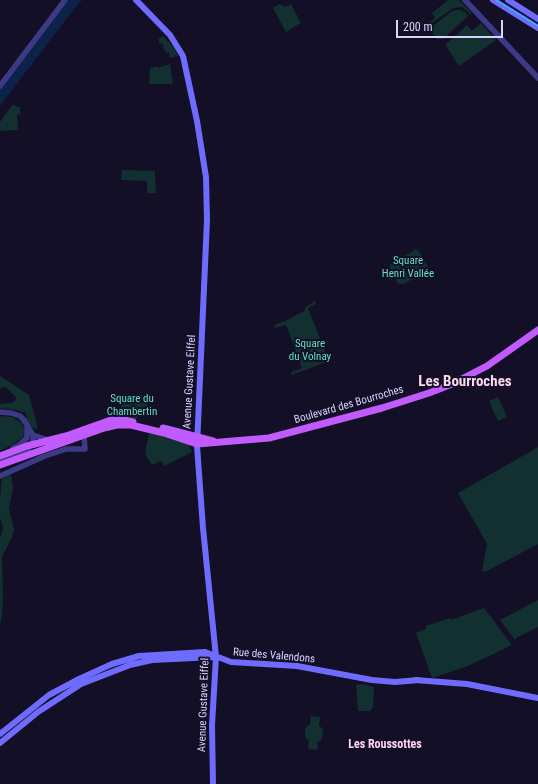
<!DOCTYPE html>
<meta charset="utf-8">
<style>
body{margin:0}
#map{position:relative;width:538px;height:784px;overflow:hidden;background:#130f26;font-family:"Roboto Condensed",sans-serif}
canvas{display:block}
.scale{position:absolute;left:396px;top:20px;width:107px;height:18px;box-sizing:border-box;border:2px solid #d9d4ff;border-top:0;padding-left:5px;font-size:12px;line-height:14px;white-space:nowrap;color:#d9d4ff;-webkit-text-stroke:3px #130f26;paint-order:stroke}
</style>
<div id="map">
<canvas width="538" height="784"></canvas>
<div class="scale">200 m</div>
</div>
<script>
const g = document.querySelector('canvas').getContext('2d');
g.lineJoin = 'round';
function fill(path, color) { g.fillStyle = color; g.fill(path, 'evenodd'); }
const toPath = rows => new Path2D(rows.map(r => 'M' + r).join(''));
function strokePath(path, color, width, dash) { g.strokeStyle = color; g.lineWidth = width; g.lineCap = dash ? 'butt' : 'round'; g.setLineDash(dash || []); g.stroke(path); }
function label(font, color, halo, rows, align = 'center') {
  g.font = font + ' "Roboto Condensed",sans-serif'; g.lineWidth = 4; g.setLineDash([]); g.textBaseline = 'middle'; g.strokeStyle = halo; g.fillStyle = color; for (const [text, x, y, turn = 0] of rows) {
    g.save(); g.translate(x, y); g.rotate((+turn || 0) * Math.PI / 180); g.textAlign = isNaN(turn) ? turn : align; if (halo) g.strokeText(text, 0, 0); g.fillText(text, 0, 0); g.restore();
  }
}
const green = toPath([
 [448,0,459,0,471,12,471,15,462,7,453,8,428,26,427,24,435,18,432,13],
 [280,4,285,7,291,4,301,23,286,32,273,8],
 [457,10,461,10,465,12,468,16,443,39,437,39,429,29,452,11],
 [481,23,496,40,459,66,446,46,446,44,467,25,472,31],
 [163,36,174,48,178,56,170,58,169,52,166,53,162,43,160,44,159,42,159,38],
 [170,64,173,84,149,84,150,68,157,66,158,68],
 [13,104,17,107,20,107,20,114,17,115,18,130,0,131,0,122],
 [122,170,155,171,156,193,147,193,147,181,121,180],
 [416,249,419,251,428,267,428,269,404,284,399,284,397,282,390,270,390,266,391,264],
 [315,301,316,304,308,308,329,361,292,375,291,372,302,368,286,325,275,328,274,325,285,321,304,311,306,307],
 [0,376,29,395,38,429,33,428,28,422,25,411,25,412,22,412,17,410,0,408,0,404,11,403,15,401,16,397,6,387,0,388],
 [119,394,148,395,148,406,136,419,125,417,121,407],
 [498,397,507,417,498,421,489,401],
 [0,416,12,417,22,423,25,431,23,437,17,442,0,451],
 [149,433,166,436,189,445,192,452,164,466,161,461,152,465,145,454],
 [538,447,538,544,487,571,482,571,487,544,458,493],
 [11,474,13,488,9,509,14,530,12,537,2,557,3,601,2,615,0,625,0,538,3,528,0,518,0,497,2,478],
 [538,600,538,627,516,638,515,640,500,620],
 [484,608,512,645,468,666,432,678,416,633,426,629,426,626,450,618,451,620],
 [362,684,374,687,373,707,370,711,358,711,356,685],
 [311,716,320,717,319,725,323,730,322,739,318,742,317,750,308,749,309,741,305,736,305,728,310,724]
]);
const water = toPath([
 [68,0,82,0,71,13,0,106,0,90]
]);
const tertiary = toPath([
 [465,0,538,78],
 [0,86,65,0],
 [0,412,11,413,20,416,24,420,33,435,48,440],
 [13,448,18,446,27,438,27,426],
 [0,461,28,449,33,441,33,435],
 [0,476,45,456,66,449,85,449,84,435]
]);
const secondary = toPath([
 [136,0,170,35,183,56,197,121,206,177,207,220,197,446,203,528,216,657,212,725,213,784],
 [493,0,538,28],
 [508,0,538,19],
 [415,680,467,684,538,698],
 [0,734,49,695,79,679,112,664,139,656,205,652,231,662,297,666,372,680,395,682,419,680],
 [0,743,38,712,81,684,130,665,152,660,215,657]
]);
const primary = toPath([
 [163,428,213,441],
 [0,456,27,446,66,436,111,420,119,419,133,422],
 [0,465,104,428,117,425,131,425,164,433,197,444,269,438,382,408,429,393,452,384,487,366,538,330]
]);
const tram = toPath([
 [496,0,538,26]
]);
const parkNames = [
 ["Square",408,261],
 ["Henri Vallée",408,274],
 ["Square",310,344],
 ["du Volnay",310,357],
 ["Square du",132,399],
 ["Chambertin",132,412]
];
const streetNames = [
 ["Avenue Gustave Eiffel",190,382,-87],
 ["Boulevard des Bourroches",349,405,-16],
 ["Rue des Valendons",274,656,5],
 ["Avenue Gustave Eiffel",204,705,-88]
];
const neighbourhoodNames = [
 ["Les Roussottes",385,745]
];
const districtNames = [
 ["Les Bourroches",465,382]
];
fill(green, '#12302f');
fill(water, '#0c2248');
strokePath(tertiary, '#3d3a85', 5.5);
strokePath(secondary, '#6f6bff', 6);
strokePath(primary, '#c25bff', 7);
strokePath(tram, '#00e5ff', 1);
label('11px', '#5fe0c0', '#130f26', parkNames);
label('11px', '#d9d4ff', '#130f26', streetNames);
label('bold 12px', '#ffd6f0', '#130f26', neighbourhoodNames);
label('bold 15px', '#ffd6f0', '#130f26', districtNames);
</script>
